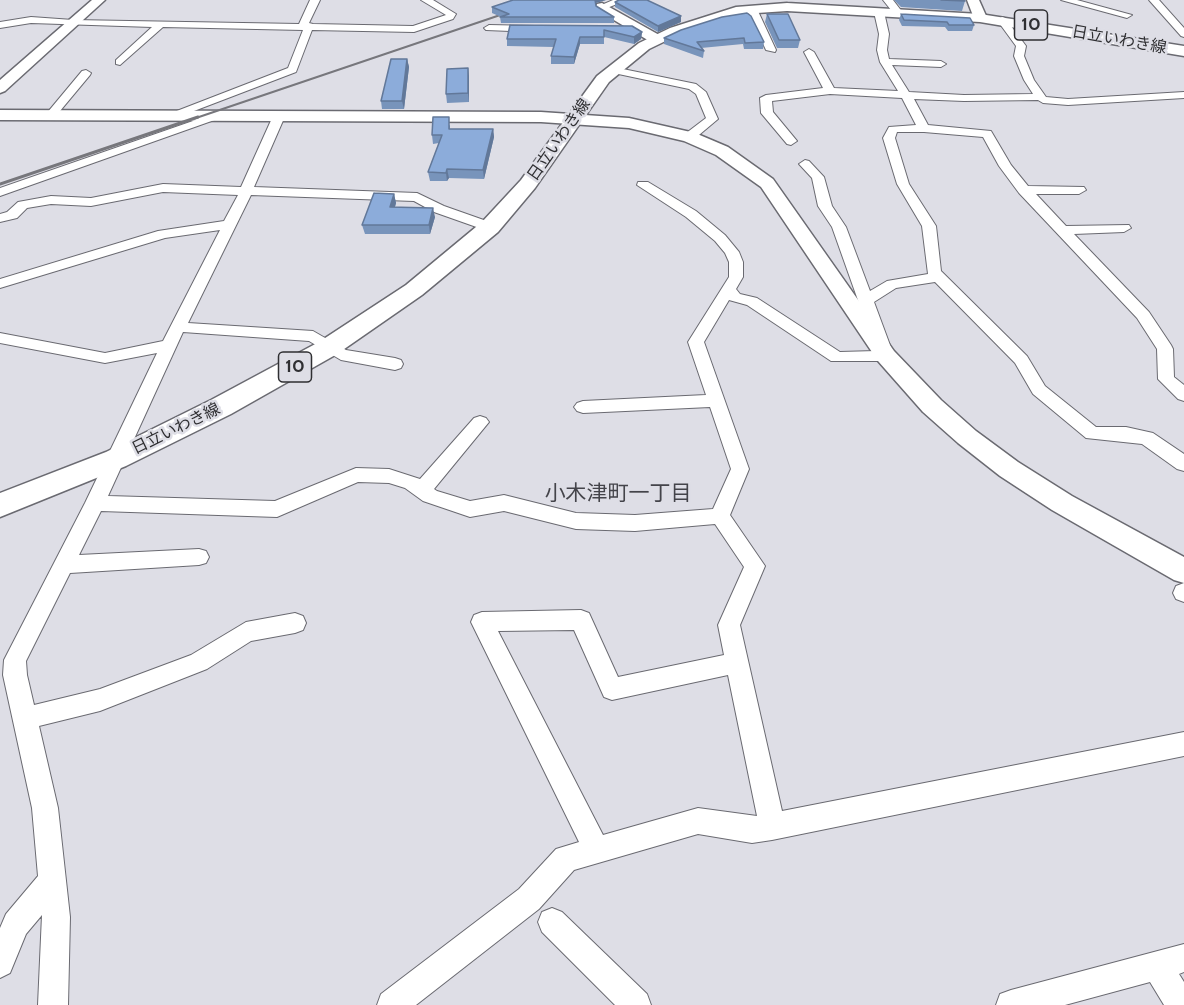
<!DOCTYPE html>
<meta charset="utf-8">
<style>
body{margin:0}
canvas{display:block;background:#dedee6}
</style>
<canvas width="1184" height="1005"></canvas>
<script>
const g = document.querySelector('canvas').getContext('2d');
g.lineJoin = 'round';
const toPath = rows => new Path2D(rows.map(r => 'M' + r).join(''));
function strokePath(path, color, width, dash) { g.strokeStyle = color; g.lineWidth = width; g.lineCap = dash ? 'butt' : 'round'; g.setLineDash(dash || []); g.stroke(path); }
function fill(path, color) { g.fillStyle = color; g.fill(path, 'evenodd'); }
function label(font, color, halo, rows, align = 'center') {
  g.font = font + ' Cabin,"Noto Sans JP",sans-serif'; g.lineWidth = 5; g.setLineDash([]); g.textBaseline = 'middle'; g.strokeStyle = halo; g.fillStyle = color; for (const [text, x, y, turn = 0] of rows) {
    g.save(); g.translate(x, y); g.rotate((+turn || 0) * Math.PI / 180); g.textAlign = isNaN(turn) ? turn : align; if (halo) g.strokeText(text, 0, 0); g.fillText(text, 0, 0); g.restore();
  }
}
const street = toPath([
 [310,0,320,0,309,23,313,24,413,26,446,15,421,0,433,0,456,14,453,19,414,32,312,30,296,72,173,119,169,118,169,114,288,68,303,30,163,27,120,65,116,64,116,60,152,27,31,23,0,28,0,22,31,17,73,20,299,24,310,0],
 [613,0,627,0,602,10,597,7,613,0],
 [883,0,893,0,903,13,901,15,895,15,883,0],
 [1061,0,1077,0,1132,15,1127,18,1061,0],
 [1149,0,1159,0,1184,28,1184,37,1181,36,1149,0],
 [749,7,757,9,776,50,775,52,766,50,747,9,749,7],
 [879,9,884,12,889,34,887,50,889,59,941,61,946,64,941,67,892,65,909,92,964,95,1033,94,1024,80,1014,56,1016,46,997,20,1002,17,1005,18,1026,46,1024,56,1034,80,1046,97,1068,99,1184,92,1184,98,1068,105,1043,103,1038,100,964,101,914,99,928,125,991,131,1011,165,1028,186,1084,187,1086,190,1079,194,1036,194,1066,226,1129,225,1131,228,1124,232,1074,234,1149,312,1171,345,1173,349,1174,377,1184,385,1184,401,1178,399,1158,379,1157,349,1137,318,1019,193,999,166,983,137,924,132,897,132,895,138,909,184,936,226,941,271,1027,356,1045,386,1096,427,1126,427,1153,433,1184,454,1184,471,1177,469,1142,444,1086,438,1033,394,1015,363,935,282,896,288,874,302,894,356,892,360,886,361,831,361,747,305,729,300,704,342,749,469,730,515,765,566,740,625,782,811,1184,732,1184,756,772,840,752,843,698,834,574,870,539,909,416,1005,377,1005,381,994,519,889,556,849,579,842,471,622,474,615,482,612,581,610,589,613,618,677,724,655,718,625,744,567,715,524,635,531,576,529,504,511,470,517,423,501,405,488,389,483,358,482,277,517,101,511,79,555,199,549,206,551,209,557,206,563,199,565,70,573,26,661,27,675,34,705,100,689,191,655,246,622,295,613,303,616,306,623,303,630,295,633,251,641,207,669,100,711,39,726,58,808,70,917,68,1005,38,1005,42,915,26,934,10,973,0,978,0,928,6,914,38,876,32,808,3,675,4,660,85,503,157,353,105,363,0,343,0,333,105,353,163,341,220,230,165,238,0,288,0,279,158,231,224,221,238,195,163,192,91,206,51,204,27,208,17,218,0,222,0,214,7,212,18,202,51,196,91,198,163,184,241,187,273,116,279,113,285,116,254,187,417,193,444,206,495,224,497,227,495,230,485,230,434,212,414,201,251,195,188,323,313,331,346,350,395,358,401,360,403,364,401,368,395,370,341,360,309,341,183,332,108,496,275,501,356,468,389,469,420,479,474,418,480,416,486,418,489,422,434,489,437,491,470,501,504,495,576,513,635,515,713,509,731,469,710,407,583,413,577,411,574,407,577,403,583,401,706,395,688,342,729,277,729,262,725,253,715,241,686,217,637,185,638,182,648,182,696,211,725,235,739,252,743,262,743,277,736,289,740,294,757,298,840,352,876,351,832,227,818,206,812,178,799,164,805,160,809,161,824,177,832,206,846,227,870,291,887,281,928,274,922,226,897,184,883,138,889,127,916,125,902,98,830,94,772,101,773,112,797,141,791,145,787,144,761,113,760,98,766,95,823,88,804,52,809,49,814,52,834,88,898,91,880,62,877,50,879,34,874,12,879,9],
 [574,630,604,697,612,700,728,675,757,816,698,808,603,835,498,631,574,630],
 [489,25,535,26,540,29,535,32,486,30,484,28,489,25],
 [613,67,696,84,706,92,718,119,693,140,685,140,685,134,706,118,696,94,689,89,609,72,608,70,613,67],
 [86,70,91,73,90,75,55,117,47,117,47,113,82,71,86,70],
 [216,113,222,116,220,118,0,196,0,188,216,113],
 [1184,583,1184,602,1176,599,1173,593,1176,586,1184,583],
 [552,908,562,912,647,994,651,1005,615,1005,542,932,538,922,542,912,552,908],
 [1184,944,1184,972,1179,974,1184,982,1184,1005,1164,1005,1150,982,1065,1005,996,1005,1000,994,1011,990,1184,944]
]);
const secondary = toPath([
 [92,0,105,0,5,91,0,93,0,80,92,0],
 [967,0,979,0,987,18,985,21,975,21,967,0],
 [602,3,661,36,663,39,661,42,651,42,597,10,596,7,597,4,602,3],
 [0,110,541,112,629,118,695,133,728,147,773,179,894,351,941,400,976,431,1018,462,1072,496,1184,557,1184,583,1174,580,1052,510,1000,476,958,443,923,412,878,361,761,187,716,155,684,141,629,128,541,122,0,120,0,110]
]);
const primary = toPath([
 [787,3,980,14,1184,46,1184,56,980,22,787,11,742,14,680,34,649,49,609,82,535,188,498,232,422,295,337,354,231,414,126,466,0,517,0,493,106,452,211,400,319,342,406,285,482,222,521,180,597,76,639,43,670,28,736,7,787,3]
]);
const railFar1 = toPath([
 [193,119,515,10]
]);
const rail = toPath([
 [0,184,198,117]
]);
const wall = toPath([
 [513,0,606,0,596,3,596,6,614,17,614,23,501,23,500,17,501,17,492,13,492,7],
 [894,0,964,0,965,1,962,11,901,7],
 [615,2,681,22,658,32,615,7],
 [767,14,800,40,798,48,777,48,765,22],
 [901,14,974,25,972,31,948,31,945,27,902,26,899,20],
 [722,17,764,42,763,49,744,49,743,44,701,48,704,51,703,58,664,44,664,38],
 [510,25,642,32,641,39,634,44,604,37,604,44,580,44,574,64,551,64,551,56,554,47,507,46,507,39],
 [407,59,409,67,404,109,382,109,381,101],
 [469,76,469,102,447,103,446,94],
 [450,125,450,129,493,129,494,137,484,179,449,178,447,181,430,181,428,172,439,143,433,144,432,135],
 [394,194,396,203,395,207,435,217,430,234,365,234,362,225]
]);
const shadedWall = toPath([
 [595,0,606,0,595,3],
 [681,16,681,22,658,32,658,26],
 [642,32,641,39,634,44,634,37],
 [580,37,580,44,574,64,574,57],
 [407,59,409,67,404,109,402,101],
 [468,68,469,76,469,102,468,93],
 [493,129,494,137,484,179,483,170],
 [447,169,449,178,447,181,446,173],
 [394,194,396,203,392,216,390,207],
 [433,208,435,217,430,234,429,225]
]);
const building = toPath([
 [513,0,595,0,596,6,614,17,500,17,509,14,492,7,513,0],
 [619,0,647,0,681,16,658,26,615,2,619,0],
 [941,0,964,0,965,1,941,0],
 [747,13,751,16,764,42,745,43,744,38,697,42,704,51,664,38,681,30,722,17,747,13],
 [767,14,788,14,800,40,779,40,767,14],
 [901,14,970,18,974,25,949,25,947,22,904,20,901,14],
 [510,25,632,26,642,32,634,37,604,30,604,37,580,37,574,57,551,56,556,39,507,39,510,25],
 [391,59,407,59,402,101,381,101,391,59],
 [468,68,468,93,446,94,447,69,468,68],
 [433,117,449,117,449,129,493,129,483,170,447,169,446,173,428,172,442,135,432,135,433,117],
 [374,193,394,194,390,207,433,208,429,225,362,225,374,193]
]);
const farStreetnames = [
 ["日立いわき線",1119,40,10],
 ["日立いわき線",559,140,-55],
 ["日立いわき線",176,429,-26]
];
const shields = [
 [1031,25,33],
 [295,367,33]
];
const shieldNames = [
 ["10",1031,25],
 ["10",295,367]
];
const neighbourhoodNames = [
 ["小木津町一丁目",618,494]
];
strokePath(street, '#6a6a71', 2);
strokePath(secondary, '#6a6a71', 3);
strokePath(primary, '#6a6a71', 3);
fill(street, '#fff');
fill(secondary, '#fff');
fill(primary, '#fff');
strokePath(railFar1, '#77777c', 2);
strokePath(rail, '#77777c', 3);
fill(wall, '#7894bb');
fill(shadedWall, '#627899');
fill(building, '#8cacda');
strokePath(building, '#627899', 1.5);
label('16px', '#2f2f32', '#dedee6', farStreetnames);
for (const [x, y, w] of shields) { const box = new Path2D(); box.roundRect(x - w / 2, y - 15, w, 30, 4.5); g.fillStyle = '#dedee6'; g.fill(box); strokePath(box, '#2f2f32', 1.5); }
label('bold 18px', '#2f2f32', null, shieldNames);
label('21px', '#44444a', '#dedee6', neighbourhoodNames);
</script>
